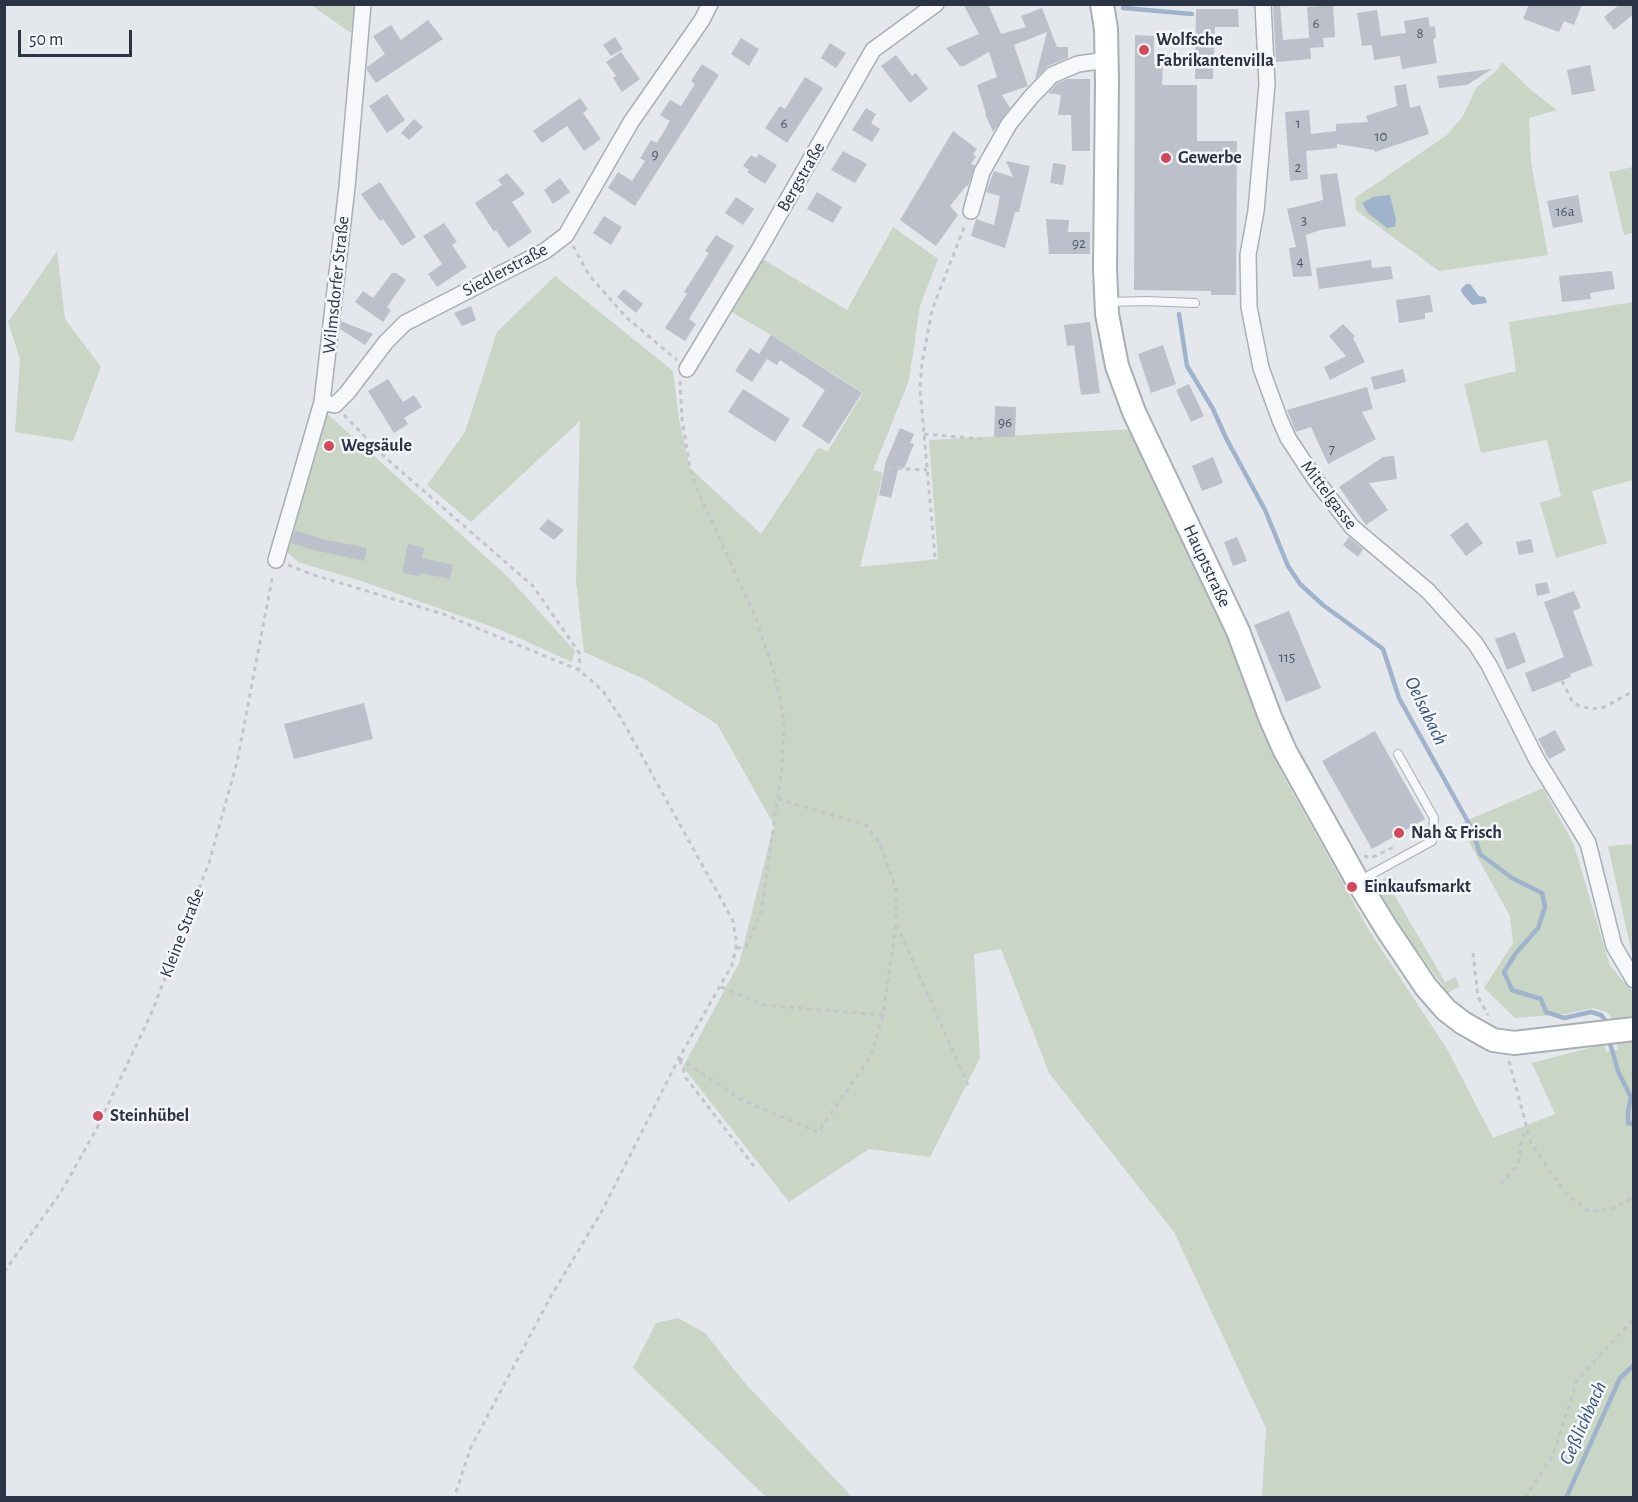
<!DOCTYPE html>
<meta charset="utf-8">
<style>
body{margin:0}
#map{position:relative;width:1638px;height:1502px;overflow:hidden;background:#e4e7ec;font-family:"Alegreya Sans",sans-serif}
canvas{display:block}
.frame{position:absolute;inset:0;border:6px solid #2b3445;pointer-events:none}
.scale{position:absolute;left:18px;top:30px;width:114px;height:27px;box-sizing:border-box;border:3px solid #2b3445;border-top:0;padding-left:8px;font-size:18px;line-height:21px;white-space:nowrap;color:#2b3445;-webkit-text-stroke:4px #f4f6f9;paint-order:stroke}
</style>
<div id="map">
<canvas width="1638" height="1502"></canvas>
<div class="frame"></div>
<div class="scale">50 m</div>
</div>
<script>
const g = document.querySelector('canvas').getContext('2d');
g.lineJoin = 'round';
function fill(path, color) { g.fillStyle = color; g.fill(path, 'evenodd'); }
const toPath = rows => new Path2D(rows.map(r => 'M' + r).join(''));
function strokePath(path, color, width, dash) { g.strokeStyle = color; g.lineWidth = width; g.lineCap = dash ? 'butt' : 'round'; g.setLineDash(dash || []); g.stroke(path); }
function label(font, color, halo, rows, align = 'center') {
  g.font = font + ' "Alegreya Sans",sans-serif'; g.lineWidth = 5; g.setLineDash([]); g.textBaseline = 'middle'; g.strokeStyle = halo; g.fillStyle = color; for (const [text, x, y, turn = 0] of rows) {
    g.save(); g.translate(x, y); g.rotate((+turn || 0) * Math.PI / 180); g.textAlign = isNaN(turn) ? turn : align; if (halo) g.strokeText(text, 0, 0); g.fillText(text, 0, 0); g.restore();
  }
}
const green = toPath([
 [310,5,355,5,351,33,314,7],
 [1502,62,1532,91,1557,110,1529,118,1531,162,1548,255,1439,271,1356,210,1355,198,1447,135,1463,116,1476,88,1498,69],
 [1633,167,1633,233,1624,235,1609,172],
 [893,227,938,259,920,306,909,380,873,470,883,473,860,567,938,559,929,440,1134,429,1236,645,1248,690,1280,770,1370,932,1447,1049,1493,1138,1555,1114,1532,1063,1604,1044,1606,1052,1618,1050,1617,1042,1633,1041,1633,1497,1262,1497,1266,1428,1174,1232,1049,1073,1001,949,974,954,980,1058,930,1157,869,1149,789,1202,683,1067,739,963,774,825,717,724,646,680,584,652,576,582,580,421,471,522,427,485,465,432,497,332,555,276,673,371,679,419,690,468,761,534,818,448,828,451,863,393,771,335,730,311,761,258,847,310],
 [57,251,65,319,101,367,73,441,15,432,20,359,8,322],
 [1633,302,1633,480,1592,491,1607,543,1556,558,1540,503,1561,496,1547,440,1481,453,1464,384,1516,371,1509,322],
 [324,411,507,576,575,651,572,662,501,630,361,581,298,562,288,553,285,545],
 [1543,788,1574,845,1610,966,1633,992,1633,1015,1613,1020,1608,1013,1593,1008,1566,1014,1515,1018,1484,988,1513,943,1510,916,1459,824],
 [1633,844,1634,844,1633,959,1608,846],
 [1386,877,1397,878,1388,884,1445,982,1455,977,1460,986,1448,993,1408,938,1378,890,1380,882],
 [678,1318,705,1333,744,1382,852,1497,766,1497,633,1368,656,1323]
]);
const water = toPath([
 [1390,195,1396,220,1395,227,1387,228,1368,213,1362,203,1373,197],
 [1466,284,1470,284,1479,296,1485,297,1487,303,1472,305,1462,293,1461,289]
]);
const stream = toPath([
 [1123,8,1192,14],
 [1179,314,1187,366,1213,409,1226,438,1265,510,1288,566,1300,584,1323,605,1383,649,1399,698,1472,829,1480,854,1512,878,1542,893,1545,907,1538,928,1516,953,1504,972,1512,990,1541,999,1546,1012,1564,1018,1591,1012,1601,1015,1606,1021],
 [1610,1043,1618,1071,1631,1097,1628,1112,1628,1123,1634,1124],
 [1566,1498,1620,1378,1634,1365]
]);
const building = toPath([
 [963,4,988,4,1001,34,1026,27,1021,16,1042,8,1057,47,1068,47,1068,58,1048,66,1035,79,1047,32,1014,45,1028,86,1002,95,1010,108,993,132,985,114,986,113,977,85,997,77,989,52,964,66,960,66,946,48,979,34],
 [1273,4,1280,4,1283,40,1309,38,1311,59,1276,62],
 [1529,4,1582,4,1574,25,1564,21,1559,32,1523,19],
 [1620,4,1634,4,1634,14,1614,30,1604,17],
 [1333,5,1335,37,1323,38,1324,47,1310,48,1307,7],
 [1196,9,1238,9,1239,27,1215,27,1213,79,1195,79],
 [1377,10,1381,36,1406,33,1404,21,1428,17,1430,27,1435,26,1436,38,1433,39,1437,63,1402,69,1400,56,1374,60,1372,45,1362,46,1357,13],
 [428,20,443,39,376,83,367,70,367,67,385,54,373,36,391,25,401,40],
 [1135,35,1154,36,1154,64,1163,64,1162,85,1197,85,1197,141,1237,141,1236,295,1211,295,1211,291,1134,290],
 [615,37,623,49,611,56,603,45],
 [741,38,759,49,749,66,731,54],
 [830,43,846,53,836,68,821,58],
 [621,52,640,79,622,92,613,78,616,76,606,62],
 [896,55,912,76,916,73,928,89,910,103,881,66],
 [702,64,719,75,635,206,608,188,618,172,632,181,645,161,640,158,651,140,657,143,670,121,660,115,670,100,681,106,695,84,691,81],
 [1590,65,1595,91,1572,95,1567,70],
 [1492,69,1467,85,1439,88,1437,76],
 [805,77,823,88,787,143,765,128,780,106,785,109],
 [1068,79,1090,79,1090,151,1072,151,1071,115,1058,115,1061,95,1048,93,1058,83],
 [1406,84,1410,108,1420,105,1429,134,1375,152,1374,150,1337,144,1337,148,1306,151,1308,179,1290,181,1285,112,1309,110,1311,134,1336,131,1336,124,1368,122,1366,116,1397,106,1394,86],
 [387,94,405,120,387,133,369,106],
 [580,98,588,109,583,113,601,139,584,151,567,126,542,143,533,131],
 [866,108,876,114,871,123,880,129,872,142,852,130],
 [414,119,423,127,409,140,401,133],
 [953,131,977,149,973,154,976,157,971,164,975,165,968,186,966,186,950,206,958,215,936,246,900,220],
 [843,151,867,164,855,183,831,170],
 [759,154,777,165,765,184,747,172,749,170,743,166,751,155,756,158],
 [1006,161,1030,166,1019,212,1015,212,1005,248,971,236,976,219,994,225,1000,196,986,192,994,171,1013,177],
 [1053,163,1066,165,1063,185,1050,183],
 [507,173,525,194,512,202,532,232,508,248,496,230,494,232,475,203,502,185,498,180],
 [1337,173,1346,226,1320,230,1306,235,1312,276,1293,277,1289,248,1296,247,1287,209,1323,200,1320,175],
 [560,178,570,192,553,204,544,190],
 [380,182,416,237,402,246,383,219,380,221,361,194],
 [817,192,842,207,833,223,807,209],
 [1578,195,1583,222,1553,228,1547,201],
 [736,197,754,209,743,225,725,213],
 [604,216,622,227,611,245,593,233],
 [1046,219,1069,220,1068,232,1090,232,1090,254,1049,254],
 [444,223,457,242,452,245,467,267,437,287,428,274,442,264,423,236],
 [716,235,734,246,689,319,696,324,685,341,665,328,687,294,684,292,709,253,705,251],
 [1371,260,1372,268,1391,266,1393,279,1319,289,1316,268],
 [1612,271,1615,289,1590,293,1591,299,1562,302,1559,276],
 [392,273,396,273,406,280,387,307,391,310,383,322,355,302,363,291,373,298],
 [624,289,643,304,636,313,617,297],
 [1430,295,1433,312,1425,313,1425,319,1399,323,1396,300],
 [471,306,476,320,462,326,454,313],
 [341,321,373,334,365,345,340,329],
 [1090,322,1100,393,1081,395,1074,345,1067,346,1064,325],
 [1343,324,1355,336,1353,338,1365,362,1330,380,1324,367,1346,356,1329,336],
 [771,335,862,393,829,444,802,426,825,390,780,360,777,365,767,359,752,382,735,371,750,348,759,354],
 [1163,345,1176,384,1151,393,1138,354],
 [1403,369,1406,382,1374,390,1371,377],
 [388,379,403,402,414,395,422,407,404,418,408,424,394,433,368,391],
 [1189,384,1204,416,1191,422,1176,390],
 [1367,387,1373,409,1362,412,1376,439,1328,464,1311,427,1296,432,1287,410],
 [743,389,790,419,775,442,728,412],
 [995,406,1016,407,1015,437,994,437],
 [900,428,914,434,910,443,914,444,904,469,899,466,891,498,879,495,886,461],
 [1394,456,1397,479,1369,483,1388,510,1366,525,1339,487,1383,457],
 [1213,457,1223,483,1202,491,1192,466],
 [548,519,564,530,554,540,539,529],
 [1467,522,1483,543,1466,556,1450,535],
 [295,530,322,539,367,548,364,561,305,548,305,547,291,543],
 [1237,537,1247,561,1233,566,1224,542],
 [1349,537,1363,549,1358,557,1343,545],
 [1531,539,1534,552,1519,555,1516,542],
 [408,544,424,548,422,558,453,565,450,579,420,573,419,576,402,573],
 [1547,582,1550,593,1537,596,1535,584],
 [1574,591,1581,608,1573,611,1593,665,1570,674,1571,677,1532,692,1525,673,1564,657,1544,602],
 [1289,611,1321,688,1286,702,1254,625],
 [1515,632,1526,662,1507,670,1495,639],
 [364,703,373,739,294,759,284,724],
 [1555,730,1566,750,1549,759,1538,739],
 [1375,731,1425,819,1372,849,1322,761]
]);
const path = toPath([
 [573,246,589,275,626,317,677,360],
 [680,381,682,419,690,468,696,487,755,616,775,675,784,721,782,768,761,912,746,947,736,948],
 [344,415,387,459,533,586,580,654,579,670],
 [924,434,983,439],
 [888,468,927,470],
 [935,557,920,389,922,363,932,310,965,225],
 [288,565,314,575,443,614,579,670,603,691,621,718,721,899,733,921,736,938,736,948,732,965,679,1058,602,1211,550,1298,471,1447,454,1498],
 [1562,681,1572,701,1579,706,1592,709,1604,707,1634,691],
 [778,799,866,825,879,842,896,888,896,923],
 [1364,856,1371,858,1396,846],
 [1473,953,1478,997,1488,1015],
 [721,987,764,1005,883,1015,896,923,968,1085],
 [679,1058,742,1100,818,1132,871,1056,883,1015],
 [680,1060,686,1078,756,1169],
 [1509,1061,1531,1143,1565,1193,1590,1212,1614,1208,1634,1197],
 [1501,1184,1518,1165,1522,1137,1527,1129],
 [4,1272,61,1192,96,1130,152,1012,209,863,237,762,273,574],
 [1525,1498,1553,1455,1577,1381,1634,1318]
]);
const service = toPath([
 [1109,302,1145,301,1195,303],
 [1359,881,1432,841,1434,818,1398,754]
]);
const minor = toPath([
 [1263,4,1267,84,1256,211,1248,255,1249,307,1261,368,1280,420,1288,438,1315,479,1352,527,1428,591,1475,643,1489,665,1537,760,1588,843,1614,946,1634,980],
 [971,211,982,172,1009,124,1031,97,1052,75,1078,64,1107,60],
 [687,369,760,248,873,50,936,4],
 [322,402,335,405,347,393,386,342,405,323,545,251,566,235,631,122,702,20,710,4],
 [276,560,322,402,347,187,363,4]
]);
const secondary = toPath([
 [1102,4,1106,29,1107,83,1105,268,1107,314,1117,366,1134,412,1238,631,1270,717,1285,751,1358,882,1387,929,1426,987,1446,1010,1463,1023,1493,1040,1514,1043,1634,1029]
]);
const markers = [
 [1144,50,6,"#d1495b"],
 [1166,158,6,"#d1495b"],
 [329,446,6,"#d1495b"],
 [1399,833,6,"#d1495b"],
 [1352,887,6,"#d1495b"],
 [98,1116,6,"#d1495b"]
];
const numberNames = [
 ["6",1316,23],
 ["8",1420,33],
 ["6",784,123],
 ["1",1298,123],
 ["10",1381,136],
 ["9",655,154],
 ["2",1298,167],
 ["16a",1565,211],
 ["3",1304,220],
 ["92",1079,243],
 ["4",1300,261],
 ["96",1005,422],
 ["7",1332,449],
 ["115",1287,657]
];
const poiNames = [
 ["Wolfsche",1156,40],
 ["Fabrikantenvilla",1156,61],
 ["Gewerbe",1178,158],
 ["Wegsäule",341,446],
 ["Nah & Frisch",1411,833],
 ["Einkaufsmarkt",1364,887],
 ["Steinhübel",110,1116]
];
const streetNames = [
 ["Bergstraße",801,177,-60],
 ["Siedlerstraße",505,270,-28],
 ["Wilmsdorfer Straße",336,285,-84],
 ["Mittelgasse",1329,495,53],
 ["Hauptstraße",1207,566,65],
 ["Kleine Straße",182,933,-69]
];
const waterNames = [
 ["Oelsabach",1426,711,64],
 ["Geßlichbach",1583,1423,-66]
];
fill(green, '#c9d6c5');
fill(water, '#9fb4cc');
strokePath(stream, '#9fb4cc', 4.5);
fill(building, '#bbc0ca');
strokePath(service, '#a9aeb7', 10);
strokePath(minor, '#a9aeb7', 18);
strokePath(secondary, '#a9aeb7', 26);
strokePath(path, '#c2c5cb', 3, [4.5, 4.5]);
strokePath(service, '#f7f8fa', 8);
strokePath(minor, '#f7f8fa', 15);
strokePath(secondary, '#fff', 22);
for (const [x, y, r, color] of markers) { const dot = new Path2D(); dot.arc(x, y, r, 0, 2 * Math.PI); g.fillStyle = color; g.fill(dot); strokePath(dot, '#f4f6f9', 2); }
label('15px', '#4f5766', null, numberNames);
label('bold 18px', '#2b3445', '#f4f6f9', poiNames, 'left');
label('18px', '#2b3445', '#f4f6f9', streetNames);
label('italic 20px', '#34527a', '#f4f6f9', waterNames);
</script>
